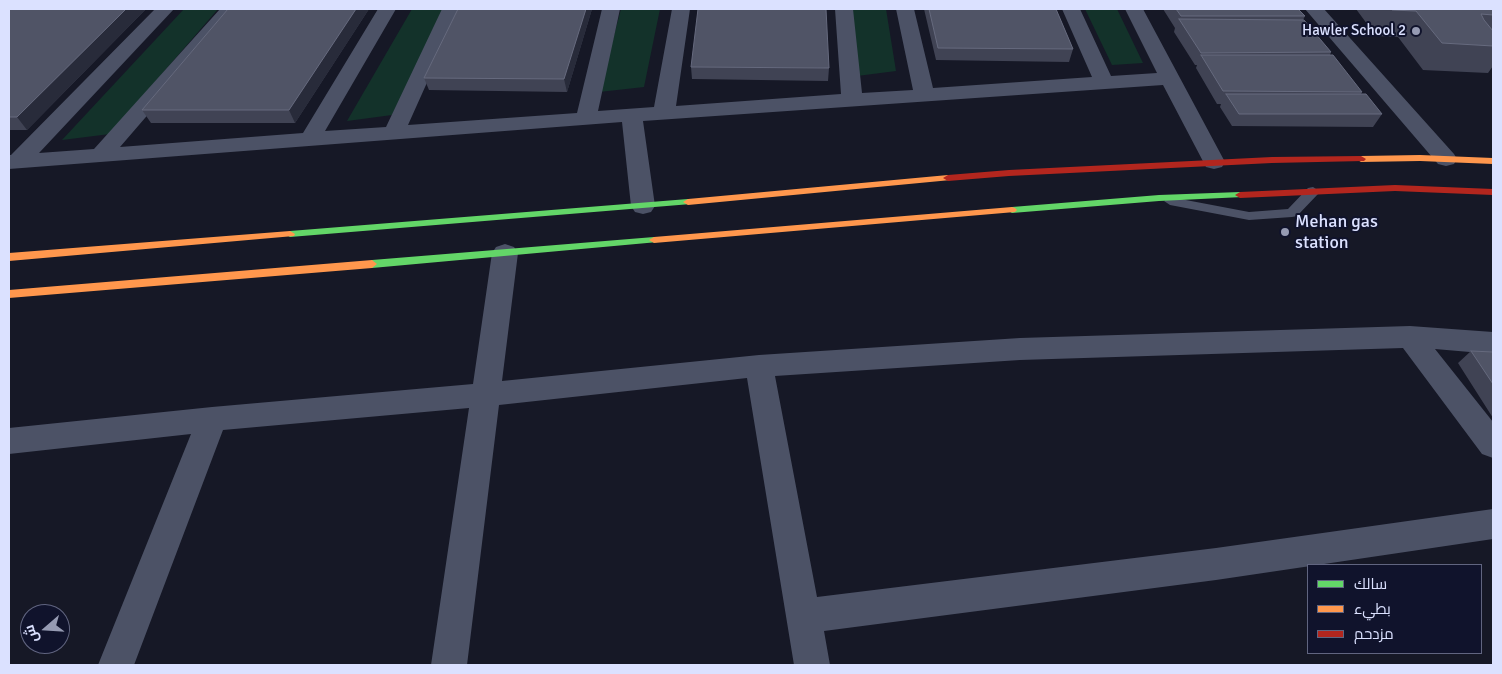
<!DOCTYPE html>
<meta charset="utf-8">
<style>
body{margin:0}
#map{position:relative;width:1502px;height:674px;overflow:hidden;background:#161826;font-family:Signika,Cairo,sans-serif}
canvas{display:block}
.frame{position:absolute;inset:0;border:10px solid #dbe1ff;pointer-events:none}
.legend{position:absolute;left:1307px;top:564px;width:175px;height:90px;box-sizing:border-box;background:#10132c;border:1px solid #616580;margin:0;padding:6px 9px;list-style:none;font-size:15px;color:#dbe1ff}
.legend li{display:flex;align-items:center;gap:10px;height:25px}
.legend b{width:25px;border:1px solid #616580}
.north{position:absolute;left:20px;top:604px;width:50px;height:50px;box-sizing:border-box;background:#10132c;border:1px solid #616580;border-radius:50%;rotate:251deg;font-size:14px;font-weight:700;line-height:20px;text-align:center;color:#dbe1ff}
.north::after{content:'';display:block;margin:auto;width:18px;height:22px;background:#969bb3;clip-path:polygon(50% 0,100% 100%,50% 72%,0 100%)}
</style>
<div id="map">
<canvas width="1502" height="674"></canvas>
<div class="frame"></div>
<ul class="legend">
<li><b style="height:6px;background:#63d668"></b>سالك</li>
<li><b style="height:6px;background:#ff974d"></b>بطيء</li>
<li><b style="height:6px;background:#b3261e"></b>مزدحم</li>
</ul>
<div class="north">ش</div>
</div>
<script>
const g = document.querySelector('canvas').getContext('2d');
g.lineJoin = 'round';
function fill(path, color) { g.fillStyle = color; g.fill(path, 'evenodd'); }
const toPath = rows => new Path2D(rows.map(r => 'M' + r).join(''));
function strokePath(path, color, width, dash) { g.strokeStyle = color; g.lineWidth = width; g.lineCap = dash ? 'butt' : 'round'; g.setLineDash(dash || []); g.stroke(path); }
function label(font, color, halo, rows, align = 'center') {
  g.font = font + ' Signika,sans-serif'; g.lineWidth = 4; g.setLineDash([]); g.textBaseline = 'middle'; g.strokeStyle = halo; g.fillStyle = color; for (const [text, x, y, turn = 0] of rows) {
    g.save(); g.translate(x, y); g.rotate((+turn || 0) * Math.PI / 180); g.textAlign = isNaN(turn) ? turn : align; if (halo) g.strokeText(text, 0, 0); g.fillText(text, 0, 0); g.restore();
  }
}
const green = toPath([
 [184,9,218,9,110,134,62,140],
 [412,9,447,9,392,115,347,121],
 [621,9,660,9,644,87,599,92],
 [850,9,886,9,896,71,857,76],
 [1085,9,1117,9,1143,63,1112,65]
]);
const lane = toPath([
 [1313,187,1319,191,1318,194,1297,216,1292,217,1249,220,1170,205,1164,201,1170,197,1249,212,1288,209,1308,188,1313,187]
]);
const street = toPath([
 [155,9,174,9,39,153,94,149,220,9,239,9,120,147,303,133,378,9,396,9,325,131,386,127,442,9,460,9,408,125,577,113,602,9,620,9,598,111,654,107,672,9,690,9,676,106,841,94,835,9,853,9,862,93,913,90,896,9,914,9,933,88,1092,77,1062,9,1080,9,1111,76,1157,73,1125,9,1143,9,1225,162,1222,167,1214,169,1206,167,1163,85,643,121,655,206,651,212,643,214,635,212,631,206,622,122,9,169,9,155,11,155,155,9],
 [1305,9,1324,9,1454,154,1457,159,1454,164,1446,166,1438,164,1305,9],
 [505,244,514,247,518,253,502,381,759,355,1020,338,1410,326,1493,332,1493,354,1435,349,1493,422,1493,458,1482,454,1403,348,1020,360,775,376,817,597,1216,548,1493,509,1493,539,1216,580,824,631,830,665,794,665,747,378,499,405,467,665,431,665,469,408,223,430,134,665,98,665,191,434,9,454,9,428,212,407,473,384,492,253,496,247,505,244]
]);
const fast = toPath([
 [1240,192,1245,195,1243,197,1159,201,1012,213,1007,210,1012,207,1159,195,1240,192],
 [688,199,693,202,691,204,290,237,285,234,290,231,688,199],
 [654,237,658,238,659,240,658,242,372,268,367,264,372,260,654,237]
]);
const slow = toPath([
 [1420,155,1493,158,1493,164,1420,161,1361,162,1356,159,1361,156,1420,155],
 [948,175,953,178,951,180,688,205,683,202,688,199,948,175],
 [1012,207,1015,208,1017,210,1015,212,654,243,649,240,654,237,1012,207],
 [290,231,295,234,294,236,9,261,9,253,290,231],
 [372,260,377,264,372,268,9,298,9,290,372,260]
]);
const jam = toPath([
 [1361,156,1366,159,1364,161,1272,163,1009,176,948,181,943,178,948,175,1009,170,1272,157,1361,156],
 [1395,185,1493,189,1493,195,1395,191,1240,198,1235,195,1240,192,1395,185]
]);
const wall = toPath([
 [9,9,146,9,27,130,9,130],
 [228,9,369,9,295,123,151,123,142,110],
 [458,9,592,9,567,92,429,90,424,78],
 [924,9,1056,9,1073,49,1069,62,936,60],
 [1163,9,1298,9,1305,16,1303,20,1331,52,1330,55,1362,92,1361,94,1382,114,1373,127,1232,126,1220,107,1221,104,1217,104,1196,68,1197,65,1195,65,1174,32,1175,28],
 [1356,9,1493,9,1493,66,1488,73,1423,70,1398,37,1376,36],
 [691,67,829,68,828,81,692,79],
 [1471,351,1493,352,1493,418,1458,363]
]);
const shadedWall = toPath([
 [126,9,146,9,27,130,17,117],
 [356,9,369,9,295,123,289,110],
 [586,9,592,9,567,92,564,79]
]);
const building = toPath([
 [9,9,126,9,17,117,9,117,9,9],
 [228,9,356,9,289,110,142,110,228,9],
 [458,9,586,9,564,79,424,78,458,9],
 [698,9,826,9,829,68,691,67,698,9],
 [929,9,1056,9,1073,49,938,48,929,9],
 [1176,9,1298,9,1305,16,1181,16,1176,9],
 [1391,9,1493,9,1493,15,1481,14,1484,20,1493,31,1493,46,1442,43,1416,11,1392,10,1391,9],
 [1179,19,1304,20,1331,52,1201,53,1179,19],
 [1201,55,1333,55,1362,92,1223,91,1201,55],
 [1226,94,1366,94,1382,114,1239,114,1226,94],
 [1471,351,1493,352,1493,384,1471,351]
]);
const markers = [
 [1416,31,5,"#969bb3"],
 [1285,232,5,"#969bb3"]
];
const farPoinames = [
 ["Hawler School 2",1406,31]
];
const poiNames = [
 ["Mehan gas",1295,222],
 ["station",1295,243]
];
fill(green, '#13322a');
fill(lane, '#4c5266');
fill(street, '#4c5266');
fill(fast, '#63d668');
fill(slow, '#ff974d');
fill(jam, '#b3261e');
fill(wall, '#404354');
fill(shadedWall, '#282b3a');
fill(building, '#505466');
strokePath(building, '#666a7e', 1);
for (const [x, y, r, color] of markers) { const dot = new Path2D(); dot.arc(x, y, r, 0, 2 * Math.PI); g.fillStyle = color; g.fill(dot); strokePath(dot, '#10132c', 2); }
label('15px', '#dbe1ff', '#10132c', farPoinames, 'right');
label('18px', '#dbe1ff', '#10132c', poiNames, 'left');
</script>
